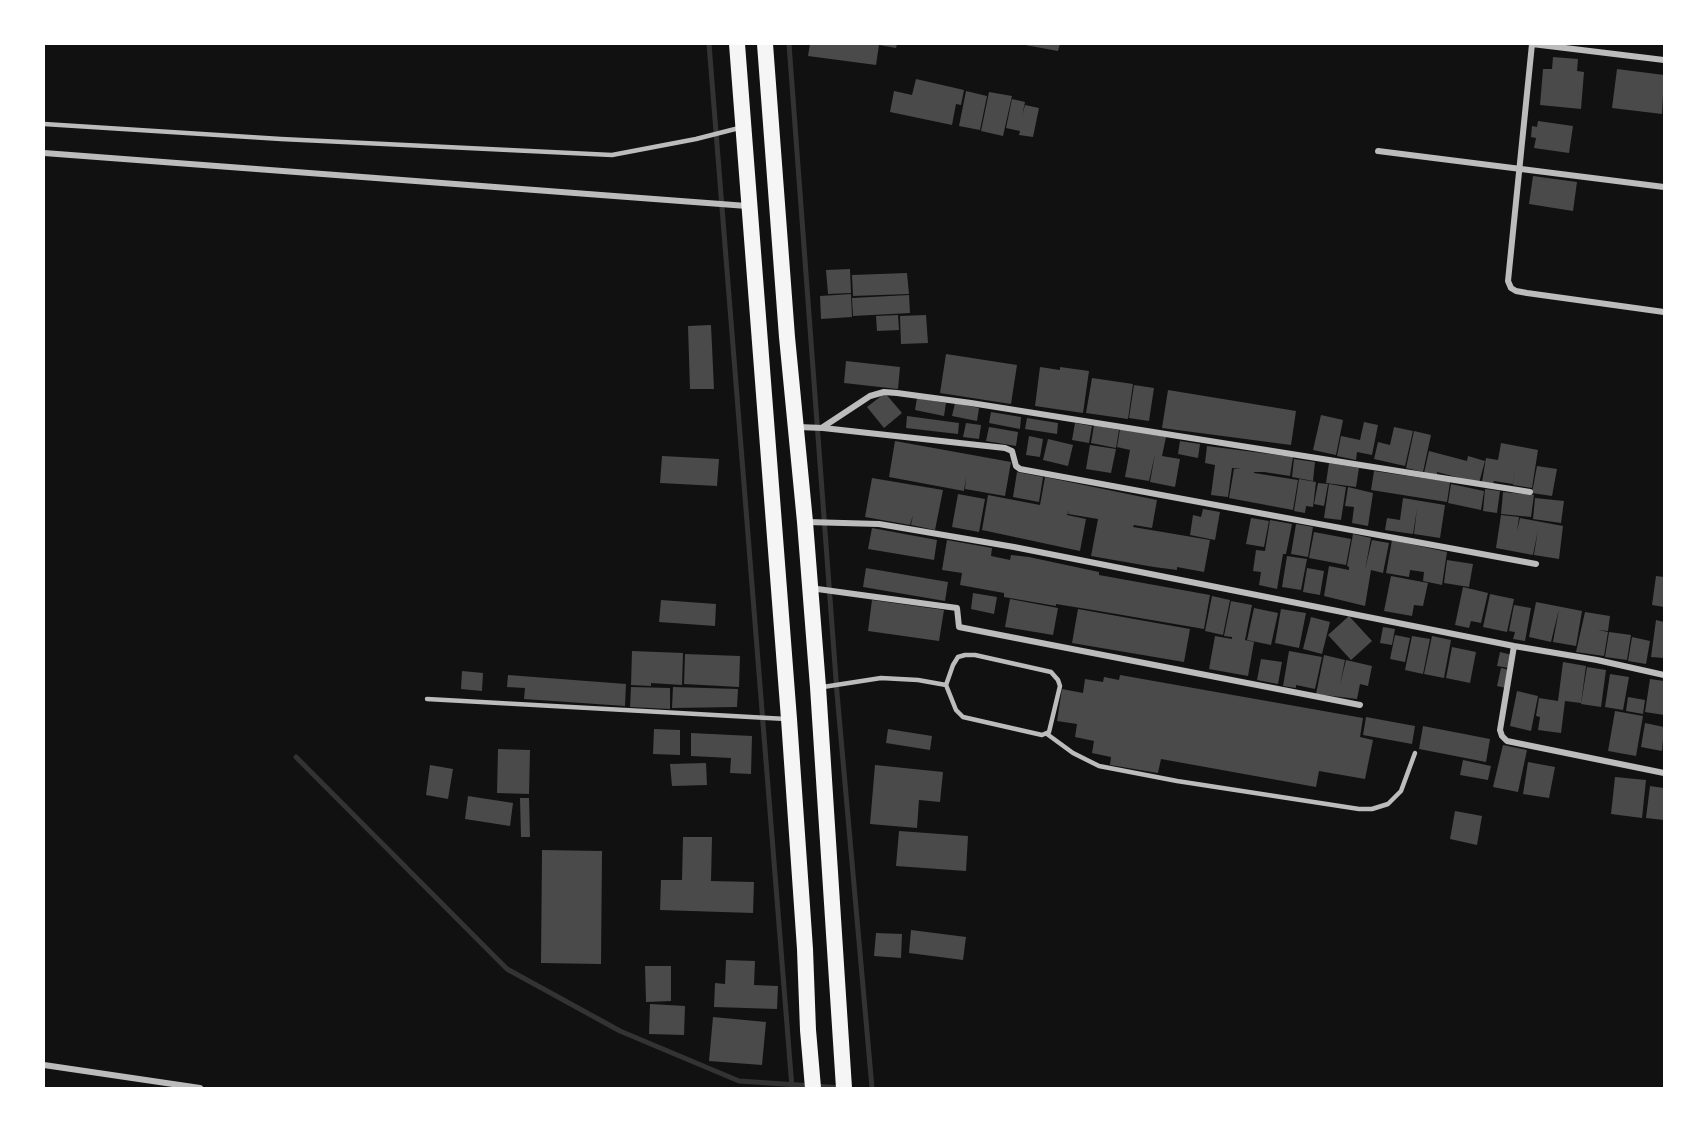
<!DOCTYPE html>
<style>
body{margin:0}
#map{position:relative;width:1708px;height:1132px;overflow:hidden;background:#111;font-family:"Zilla Slab",serif}
canvas{display:block}
.frame{position:absolute;inset:0;border:45px solid #fff;pointer-events:none}
</style>
<div id="map">
<canvas width="1708" height="1132"></canvas>
<div class="frame"></div>
</div>
<script>
const g = document.querySelector('canvas').getContext('2d');
g.lineJoin = 'round';
const toPath = rows => new Path2D(rows.map(r => 'M' + r).join(''));
function strokePath(path, color, width, dash) { g.strokeStyle = color; g.lineWidth = width; g.lineCap = dash ? 'butt' : 'round'; g.setLineDash(dash || []); g.stroke(path); }
function fill(path, color) { g.fillStyle = color; g.fill(path, 'evenodd'); }
const stream = toPath([
 [709,44,792,1088],
 [789,44,837,693,872,1088],
 [296,757,507,969,620,1031,739,1081,843,1088]
]);
const building = toPath([
 [810,44,897,44,896,48,879,45,876,65,808,56],
 [1025,45,1025,44,1060,44,1058,51],
 [1553,57,1578,59,1577,71,1584,72,1581,109,1540,105,1543,69,1552,69],
 [1617,69,1664,75,1662,114,1612,108],
 [916,79,964,90,961,105,956,104,952,125,890,112,894,91,912,95],
 [966,91,987,96,980,130,959,126],
 [989,92,1012,96,1003,136,981,131],
 [1012,99,1025,102,1022,116,1025,105,1039,108,1033,137,1019,135,1020,131,1006,128],
 [1538,121,1573,126,1569,153,1534,148,1536,138,1531,137,1532,126,1537,127],
 [1533,176,1577,182,1573,211,1529,204],
 [850,269,851,293,828,294,826,270],
 [907,273,909,294,853,296,852,275],
 [851,294,852,317,821,319,820,296],
 [909,295,910,313,853,316,852,298],
 [898,315,899,330,877,331,876,316],
 [926,315,928,343,901,344,900,316],
 [711,325,714,389,690,389,688,326],
 [946,354,1017,365,1011,404,940,393],
 [846,361,900,367,898,389,844,383],
 [1040,367,1060,370,1060,367,1089,371,1083,413,1035,406],
 [1092,378,1133,384,1128,419,1086,413],
 [1134,385,1154,388,1149,421,1129,418],
 [1168,390,1296,411,1291,445,1162,428],
 [885,393,902,413,884,428,867,407],
 [917,398,946,403,944,416,915,410],
 [955,403,979,408,977,421,952,416],
 [991,412,1021,417,1020,429,989,423],
 [1321,415,1343,420,1336,455,1313,450],
 [907,416,959,423,958,434,906,428],
 [1027,418,1058,423,1057,434,1025,429],
 [1364,422,1378,425,1372,455,1357,452,1356,460,1337,456,1341,436,1360,440],
 [966,423,981,425,979,439,963,437],
 [1075,423,1092,426,1089,443,1072,440],
 [1094,425,1119,430,1116,448,1091,443],
 [989,427,1018,432,1016,446,986,441],
 [1394,427,1413,431,1405,466,1374,459,1378,442,1390,445],
 [1120,429,1166,437,1162,456,1180,459,1175,487,1150,482,1155,454,1149,481,1125,477,1130,450,1117,447],
 [1414,431,1431,435,1423,472,1406,468],
 [1029,436,1043,439,1040,457,1026,455],
 [1048,439,1073,445,1068,466,1043,460],
 [895,441,1011,462,1005,496,965,489,966,477,964,491,889,477],
 [1180,441,1200,444,1198,458,1178,454],
 [1501,443,1538,450,1532,488,1513,485,1515,469,1513,484,1494,481,1493,484,1482,482,1486,458,1498,460],
 [1090,445,1116,449,1111,473,1086,469],
 [1207,446,1293,457,1290,476,1264,472,1254,472,1254,473,1298,480,1293,510,1229,498,1234,469,1241,469,1232,468,1228,497,1211,495,1215,465,1205,463],
 [1429,451,1467,461,1468,456,1485,461,1479,483,1437,472,1437,475,1424,473],
 [662,456,719,459,717,486,660,483],
 [1294,459,1315,462,1313,481,1292,477],
 [1329,463,1359,468,1356,487,1326,483],
 [1537,466,1557,469,1552,496,1532,493],
 [1374,471,1450,482,1447,502,1371,490],
 [1017,472,1043,477,1039,502,1013,497],
 [1045,477,1157,500,1152,528,1134,525,1133,527,1210,540,1204,572,1177,567,1177,570,1154,567,1091,556,1098,519,1068,514,1069,510,1067,515,1086,519,1080,551,982,530,988,495,1040,505],
 [872,478,943,490,935,530,911,525,913,515,910,525,865,517],
 [1299,479,1316,482,1313,507,1306,506,1305,513,1294,511],
 [1318,483,1328,484,1324,506,1314,504],
 [1329,484,1346,487,1341,520,1324,518],
 [1451,484,1484,491,1481,510,1448,503],
 [1348,487,1373,493,1368,526,1352,523,1354,507,1345,506],
 [1485,489,1500,491,1497,513,1483,511],
 [1503,492,1534,495,1531,517,1501,514],
 [958,494,985,499,979,532,952,527],
 [1403,498,1445,505,1440,538,1414,534,1417,509,1413,534,1385,530,1387,518,1400,520],
 [1535,498,1564,501,1561,523,1533,519],
 [1203,509,1220,512,1215,540,1190,535,1193,515,1201,517],
 [1501,515,1519,517,1517,531,1520,518,1563,526,1559,559,1534,555,1538,530,1533,555,1496,548],
 [1251,518,1269,521,1264,547,1246,544],
 [1270,520,1292,524,1286,554,1283,554,1277,589,1259,585,1261,572,1253,571,1256,550,1265,551],
 [1296,524,1313,527,1308,557,1291,554],
 [872,528,937,540,934,560,868,549],
 [1314,532,1351,539,1346,565,1309,558],
 [1353,534,1371,538,1365,570,1372,540,1389,543,1383,573,1371,570,1365,606,1324,596,1329,566,1349,570,1349,567,1347,566],
 [947,540,992,548,991,556,1010,560,1011,555,1029,557,1099,572,1099,575,1210,595,1204,629,1093,610,1056,604,1056,606,1004,597,1004,593,960,585,962,573,942,570],
 [1392,540,1447,552,1442,585,1423,581,1424,572,1410,570,1409,577,1386,573],
 [1287,556,1307,559,1301,590,1282,587],
 [1447,560,1473,564,1469,587,1444,583],
 [866,568,948,582,945,601,863,587],
 [1307,568,1324,571,1320,595,1303,592],
 [1391,576,1428,583,1423,606,1414,605,1412,616,1384,611],
 [1656,576,1664,577,1664,607,1652,605],
 [1463,587,1488,593,1481,623,1471,621,1469,628,1455,625],
 [973,593,997,597,994,614,971,609],
 [1490,594,1514,599,1507,632,1483,627],
 [1212,596,1230,600,1223,635,1205,631],
 [1010,599,1058,608,1053,635,1005,627],
 [661,600,716,604,715,626,659,622],
 [872,600,944,610,939,641,868,631],
 [1231,601,1252,605,1245,640,1254,642,1248,676,1209,669,1215,636,1232,639,1232,637,1224,636],
 [1536,602,1582,611,1576,646,1553,642,1559,609,1551,642,1529,637],
 [1514,605,1531,608,1525,641,1513,639,1515,632,1509,631],
 [1254,608,1278,613,1271,645,1247,640],
 [1078,609,1190,629,1184,662,1072,643],
 [1281,609,1306,613,1299,648,1275,643],
 [1585,612,1610,616,1608,631,1598,630,1608,632,1604,656,1576,652],
 [1349,616,1372,641,1351,660,1328,635],
 [1311,617,1330,622,1322,654,1303,649],
 [1656,620,1664,622,1664,658,1651,657],
 [1383,627,1395,629,1392,645,1380,643],
 [1609,632,1631,635,1627,660,1605,657],
 [1395,635,1410,638,1405,662,1390,659],
 [1412,636,1430,639,1423,674,1405,670],
 [1432,636,1451,640,1444,678,1424,674],
 [1632,637,1650,641,1646,664,1628,661],
 [1452,647,1476,652,1470,683,1446,678],
 [632,651,683,653,682,685,651,683,651,686,631,685],
 [1289,651,1322,657,1315,689,1296,685,1296,688,1283,686],
 [1500,652,1512,655,1509,668,1497,666],
 [685,654,740,656,739,687,684,684],
 [1324,655,1345,660,1340,685,1346,660,1372,666,1368,686,1360,684,1357,699,1316,694],
 [1261,659,1282,662,1278,684,1257,680],
 [1563,662,1586,666,1581,703,1565,701,1561,733,1538,730,1540,717,1536,716,1539,698,1558,701],
 [1587,667,1606,670,1601,707,1581,704],
 [1501,668,1510,670,1506,688,1497,686],
 [462,671,483,673,482,691,461,689],
 [1610,674,1629,677,1623,710,1605,707],
 [508,675,626,684,625,706,524,699,525,688,507,687],
 [1120,675,1363,718,1360,737,1373,740,1365,779,1319,771,1316,787,1161,759,1158,773,1110,765,1111,757,1092,753,1094,741,1075,737,1077,724,1057,721,1062,689,1083,693,1085,679,1103,682,1104,677,1119,680],
 [1650,679,1664,681,1664,715,1645,712],
 [631,687,670,688,670,709,630,707],
 [673,687,738,689,737,707,672,708],
 [1517,691,1538,696,1531,731,1510,726],
 [1628,697,1645,700,1643,714,1626,711],
 [1615,711,1643,716,1636,756,1608,751],
 [1366,717,1415,726,1412,744,1363,735],
 [1645,723,1664,727,1662,751,1641,747],
 [1423,726,1490,739,1486,762,1419,749],
 [654,729,680,730,680,755,653,754],
 [888,729,932,736,930,750,886,743],
 [691,733,752,736,751,774,730,773,731,758,691,756],
 [1503,745,1527,750,1518,792,1493,787],
 [498,749,530,750,529,794,497,793],
 [1463,760,1491,766,1488,780,1460,775],
 [1528,762,1555,767,1549,798,1523,794],
 [706,763,707,785,672,786,670,764],
 [430,765,453,769,448,799,426,795],
 [875,765,943,772,940,802,919,800,917,828,870,824],
 [1615,777,1646,780,1642,818,1611,814],
 [1650,786,1664,788,1664,820,1646,818],
 [468,796,513,803,510,826,465,819],
 [520,798,529,798,530,837,521,837],
 [1455,811,1482,816,1477,845,1450,839],
 [899,831,968,836,966,871,896,866],
 [683,837,712,837,711,881,754,882,753,913,660,910,661,880,682,880],
 [542,850,602,851,601,964,541,963],
 [911,930,966,937,963,960,909,953],
 [876,933,902,934,901,958,874,956],
 [726,960,755,961,754,985,778,986,777,1009,714,1007,715,983,725,984],
 [645,966,671,966,671,1001,646,1002],
 [650,1004,685,1006,684,1035,649,1034],
 [713,1017,766,1022,762,1065,709,1061]
]);
const service = toPath([
 [44,124,281,139,612,155,696,139,739,128],
 [823,687,881,678,918,680,946,685,956,710,963,717,1042,735,1049,732,1060,686,1058,680,1051,672,975,655,965,655,958,657,953,665,946,685],
 [427,699,786,719],
 [1047,734,1073,753,1099,766,1177,781,1359,809,1372,809,1388,804,1401,791,1415,753]
]);
const minor = toPath([
 [1532,44,1508,281,1511,288,1516,291,1527,293,1664,312],
 [1532,44,1664,60],
 [1378,151,1664,187],
 [44,153,747,206],
 [798,427,823,428,1005,448,1012,451,1016,466,1020,469,1536,564],
 [823,427,870,396,884,392,897,393,971,403,1530,492],
 [807,522,879,524,1014,547,1514,646,1597,660,1664,675],
 [810,588,957,608,959,627,1360,705],
 [1514,646,1500,730,1502,736,1507,741,1664,773],
 [44,1065,200,1088]
]);
const trunk = toPath([
 [737,44,789,719,805,949,808,1030,813,1088],
 [765,44,787,337,805,522,818,687,844,1088]
]);
strokePath(stream, '#333', 5);
fill(building, '#4a4a4a');
strokePath(service, '#bcbcbc', 4.5);
strokePath(minor, '#bcbcbc', 6);
strokePath(trunk, '#f5f5f5', 16);
</script>
